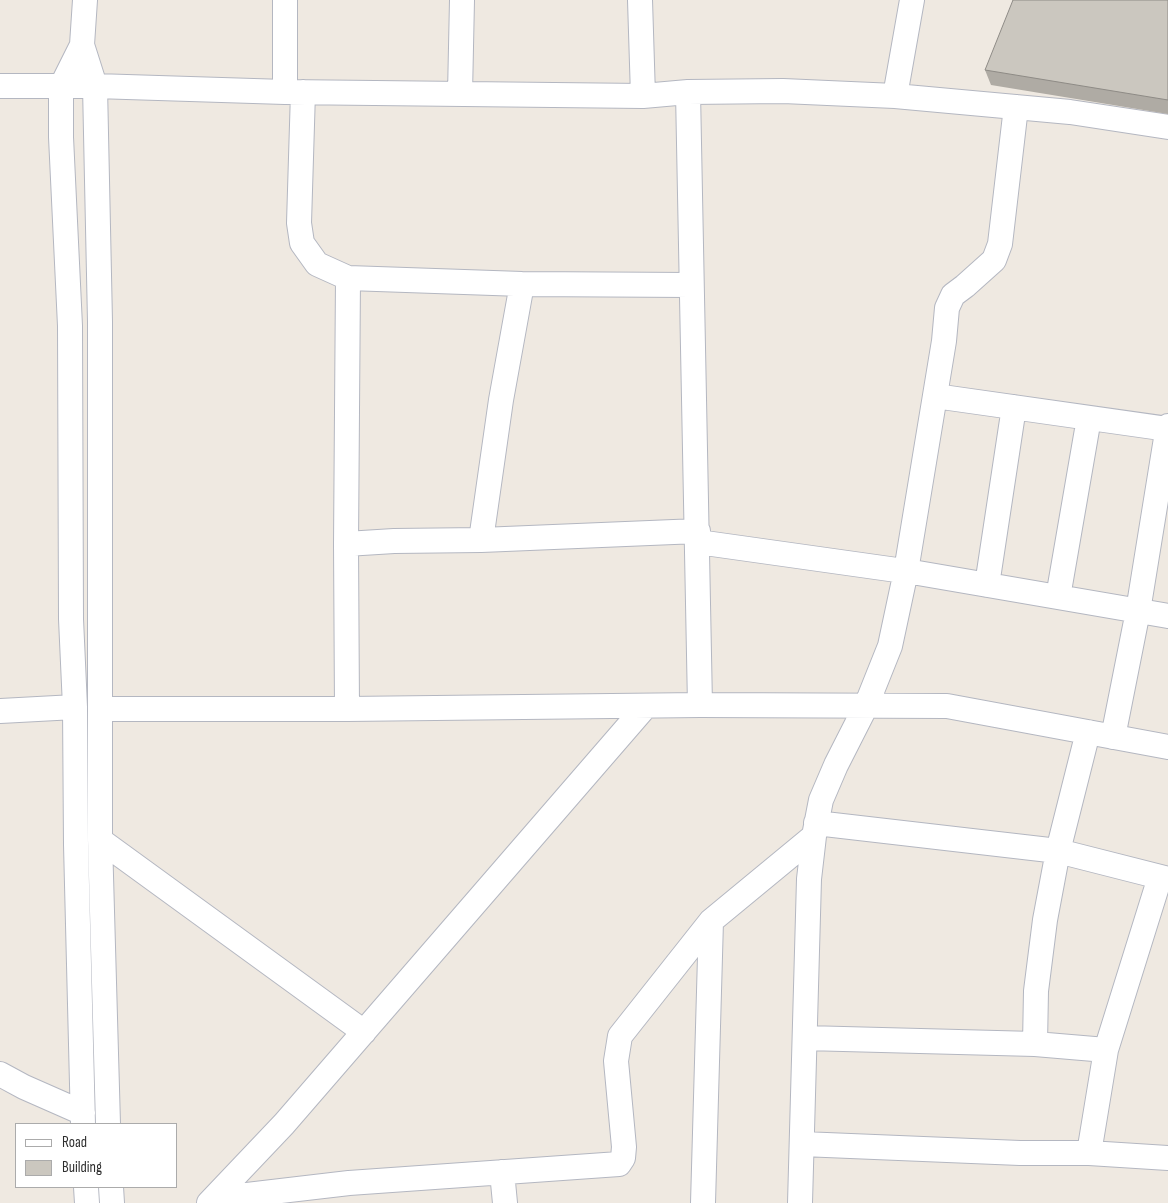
<!DOCTYPE html>
<style>
body{margin:0}
#map{position:relative;width:1168px;height:1203px;overflow:hidden;background:#efe9e1;font-family:"Sofia Sans Condensed",sans-serif}
canvas{display:block}
.legend{position:absolute;left:15px;top:1123px;width:162px;height:65px;box-sizing:border-box;background:#fff;border:1px solid #ababab;margin:0;padding:6px 9px;list-style:none;font-size:15px;color:#2e2e2e}
.legend li{display:flex;align-items:center;gap:10px;height:25px}
.legend b{width:25px;border:1px solid #ababab}
</style>
<div id="map">
<canvas width="1168" height="1203"></canvas>
<ul class="legend">
<li><b style="height:6px;background:#fff"></b>Road</li>
<li><b style="height:14px;background:#cbc7bf"></b>Building</li>
</ul>
</div>
<script>
const g = document.querySelector('canvas').getContext('2d');
g.lineJoin = 'round';
const toPath = rows => new Path2D(rows.map(r => 'M' + r).join(''));
function strokePath(path, color, width, dash) { g.strokeStyle = color; g.lineWidth = width; g.lineCap = dash ? 'butt' : 'round'; g.setLineDash(dash || []); g.stroke(path); }
function fill(path, color) { g.fillStyle = color; g.fill(path, 'evenodd'); }
const minor = toPath([
 [85,0,82,45,95,86,100,322,100,840,108,1124],
 [285,0,285,92],
 [640,0,643,96],
 [82,45,61,87,61,137,70,326,71,619,75,707,76,845,83,1124],
 [0,86,95,86,285,92,643,96,688,92,783,91,895,96,1070,112,1168,127],
 [303,92,299,223,302,243,317,264,348,278,522,284,691,285],
 [688,92,700,705],
 [460,94,462,0],
 [895,96,912,0],
 [522,284,501,400,481,540,698,531],
 [935,396,1168,429],
 [698,542,918,573,1168,616],
 [346,544,348,278],
 [987,585,1014,407],
 [1058,597,1089,418],
 [100,709,347,709,700,705,947,706,1168,747],
 [347,709,346,544,394,541,481,540],
 [0,711,75,707],
 [1113,737,1138,611,1168,426],
 [816,823,1058,851,1168,879],
 [100,840,364,1032],
 [805,1038,1035,1044,1106,1050],
 [1035,1044,1036,991,1045,920,1058,851,1088,732],
 [0,1074,24,1087,83,1113],
 [802,1144,1020,1153,1089,1153,1168,1158],
 [1089,1153,1106,1050,1160,877],
 [502,1172,505,1203],
 [86,1187,87,1203],
 [111,1187,112,1203],
 [213,1199,349,1183,619,1164,623,1158,624,1147,616,1061,620,1036,711,921,814,836],
 [209,1203,284,1124,645,707],
 [703,1203,711,921],
 [800,1203,809,879,814,836,821,800,836,765,866,706,890,646,906,571,944,341,947,308,953,295,965,286,994,260,1000,244,1016,107]
]);
const wall = toPath([
 [1168,0,1168,114,991,85,985,70]
]);
const building = toPath([
 [1013,0,1168,0,1168,100,985,70,1013,0]
]);
strokePath(minor, '#b4b7c1', 26);
strokePath(minor, '#fff', 24);
fill(wall, '#afaba4');
fill(building, '#cbc7bf');
strokePath(building, '#8e8b86', 1);
</script>
